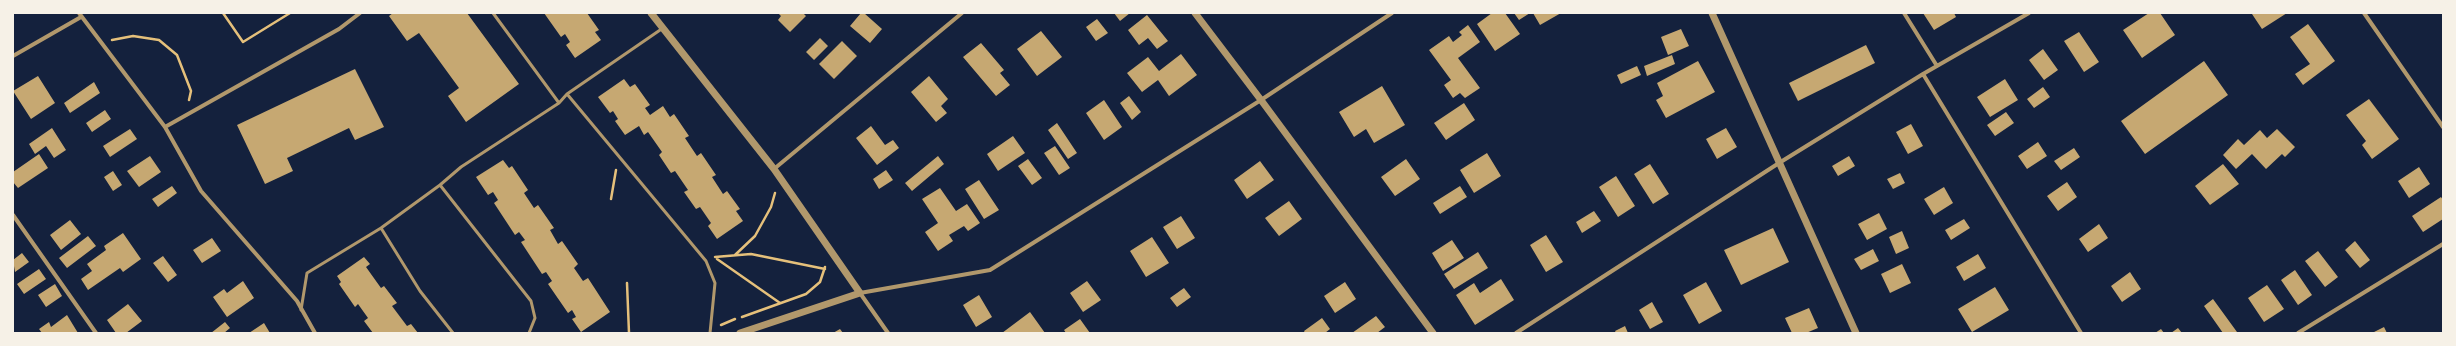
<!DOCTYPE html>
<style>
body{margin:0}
#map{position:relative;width:2456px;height:346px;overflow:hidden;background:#14213d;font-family:"Source Sans 3",sans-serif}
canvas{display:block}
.frame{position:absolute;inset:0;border:14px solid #f6f1e7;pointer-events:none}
</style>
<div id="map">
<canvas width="2456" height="346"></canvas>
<div class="frame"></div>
</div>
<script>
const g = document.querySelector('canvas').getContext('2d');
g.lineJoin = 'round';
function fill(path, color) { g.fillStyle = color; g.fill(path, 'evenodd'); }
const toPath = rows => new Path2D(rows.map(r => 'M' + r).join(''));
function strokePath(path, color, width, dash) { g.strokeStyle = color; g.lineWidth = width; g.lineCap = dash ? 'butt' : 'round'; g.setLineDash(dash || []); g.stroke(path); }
const building = toPath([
 [393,13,467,13,519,84,466,122,448,96,459,88,419,33,407,41,389,16],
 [544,13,587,13,599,30,595,32,601,40,575,58,566,45,570,42,565,34,561,37],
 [778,13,803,13,806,16,790,32,778,20,781,16],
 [861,13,864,13,882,29,870,43,850,26],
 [1114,13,1130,13,1120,21],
 [1492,13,1505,13,1520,34,1495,51,1477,24],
 [1514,13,1530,13,1519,20],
 [1533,13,1561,13,1540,25],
 [1923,13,1954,13,1956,17,1934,30],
 [2149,13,2160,13,2175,35,2142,58,2123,30],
 [2254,13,2287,13,2262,29,2252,14],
 [1147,15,1168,41,1157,49,1148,38,1139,45,1128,30],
 [1097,19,1108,33,1096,41,1086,27],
 [2308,24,2335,61,2303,85,2295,74,2310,64,2290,37],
 [1468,25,1480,42,1458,58,1480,88,1465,98,1460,93,1453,98,1444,85,1451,80,1429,50,1449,36,1453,42,1462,35,1459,32],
 [1681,29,1689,46,1668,55,1661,37],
 [1041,31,1062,57,1037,76,1017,49],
 [2079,32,2099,62,2084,72,2064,41],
 [820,38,828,46,814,60,806,52],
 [842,41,857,56,834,79,819,64],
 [981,43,1004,70,1000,73,1010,85,996,96,963,57],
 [1866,45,1875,63,1798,101,1789,83],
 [2043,49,2058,70,2044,80,2029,60],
 [1181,54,1197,75,1169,96,1158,80,1142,92,1127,73,1148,57,1159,71],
 [1672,55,1675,64,1647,76,1644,66],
 [1698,61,1715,92,1666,118,1656,100,1663,96,1657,83],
 [2204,61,2228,95,2145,154,2121,121],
 [1637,66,1641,75,1621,84,1617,75],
 [355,69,384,127,355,140,349,128,287,158,293,171,265,184,237,125],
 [38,76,55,103,31,119,13,91],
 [929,76,948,99,941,106,947,113,936,122,911,92],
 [624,79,630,87,635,84,650,105,645,108,650,115,663,106,670,117,674,114,689,136,685,138,697,156,701,153,716,175,712,177,723,194,727,191,740,209,736,211,743,221,717,239,708,226,711,223,700,207,696,209,684,192,688,190,675,171,671,173,659,155,662,152,648,132,644,135,639,126,625,135,615,121,618,119,613,111,610,113,598,97],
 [2005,79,2018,100,1990,117,1977,97],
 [94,82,100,93,70,113,64,103],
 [1382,86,1405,125,1374,143,1366,129,1354,137,1339,112],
 [2043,87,2050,97,2034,108,2027,99],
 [1129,96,1141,112,1132,120,1120,103],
 [2369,99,2399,139,2372,159,2362,145,2366,141,2346,115],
 [1104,100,1122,127,1104,140,1086,113],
 [1464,103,1475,120,1446,140,1434,123],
 [105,110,111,119,92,132,86,123],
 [2006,112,2014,123,1995,136,1987,125],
 [1057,123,1077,153,1068,159,1048,130],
 [1911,124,1923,146,1908,154,1896,132],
 [871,126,885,145,893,140,899,148,877,165,856,138],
 [52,128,66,150,54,158,46,146,35,154,29,144],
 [1726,128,1737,147,1717,159,1706,139],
 [130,129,137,139,110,157,103,146],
 [2277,129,2295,147,2285,157,2282,154,2266,169,2252,154,2236,169,2223,155,2238,139,2244,145,2260,130,2267,138],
 [1013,136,1025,153,998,171,987,154],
 [2038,142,2047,156,2027,169,2018,156],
 [1055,146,1070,168,1059,175,1044,153],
 [2074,148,2080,157,2061,170,2054,161],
 [1487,153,1501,176,1474,193,1460,170],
 [39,154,48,168,18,188,13,182,13,172],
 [150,156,161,172,139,187,127,171],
 [938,156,944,164,912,191,905,183],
 [1849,156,1855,166,1838,176,1832,166],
 [1028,159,1042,178,1032,185,1018,166],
 [1406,159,1420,179,1395,196,1381,177],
 [503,160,509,168,512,166,528,190,524,193,534,208,538,205,554,228,550,230,558,244,562,241,578,264,574,268,583,281,588,278,610,312,581,332,572,319,576,317,572,310,568,313,548,284,552,281,546,272,542,274,521,242,525,240,519,232,515,235,494,203,498,200,493,192,488,195,476,177],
 [1260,161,1274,180,1247,199,1234,180],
 [1650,164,1669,194,1653,204,1634,174],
 [2223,164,2239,184,2210,205,2195,186],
 [2419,167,2430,184,2409,198,2398,181],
 [886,170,893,180,879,189,873,179],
 [113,171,122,185,113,191,104,177],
 [1900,173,1905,183,1893,189,1887,179],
 [1616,176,1635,206,1618,217,1599,187],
 [979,180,999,210,984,219,965,189],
 [2067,182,2077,197,2058,211,2047,196],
 [172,186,177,193,158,207,152,199],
 [1460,186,1467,197,1440,214,1433,203],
 [1944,187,1953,203,1934,215,1924,199],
 [940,188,956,211,967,204,980,223,968,231,964,226,949,235,953,241,938,251,925,232,938,223,922,199],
 [2441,197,2443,200,2443,219,2423,232,2412,216],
 [1289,201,1302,219,1279,236,1265,218],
 [1594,211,1601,221,1582,233,1576,222],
 [1879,213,1887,229,1867,240,1858,224],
 [1181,216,1195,238,1177,249,1163,227],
 [1964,219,1970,228,1951,240,1945,230],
 [70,220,81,234,61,250,50,235],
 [2099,224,2108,238,2088,252,2079,239],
 [1773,228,1789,262,1741,285,1724,250],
 [1902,231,1909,248,1896,254,1889,237],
 [123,233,141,259,123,272,120,268,88,290,81,279,92,271,87,264,106,250,104,246],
 [1546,235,1563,262,1546,272,1530,245],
 [88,236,96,246,67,268,59,258],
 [1152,237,1169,263,1146,277,1130,251],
 [212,238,221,251,202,263,193,250],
 [1452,240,1464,258,1443,271,1432,253],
 [2355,241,2370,260,2360,268,2345,250],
 [1873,249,1879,261,1861,270,1854,259],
 [2318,251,2338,277,2325,287,2305,261],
 [1478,252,1488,268,1454,289,1444,274],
 [22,253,29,262,15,272,13,260],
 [1978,254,1986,268,1964,281,1956,267],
 [163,256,177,275,168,282,153,263],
 [364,257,370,264,366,267,381,288,384,286,397,303,392,306,407,326,411,324,418,333,373,333,364,321,368,318,358,304,355,307,339,284,341,282,337,276],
 [1902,264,1911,283,1890,293,1881,274],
 [39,269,46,279,24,294,17,284],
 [2295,270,2312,295,2298,305,2281,280],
 [2130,272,2141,289,2122,302,2111,286],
 [1501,279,1514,300,1475,325,1456,295,1474,283,1480,293],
 [243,281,254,298,227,317,213,297,224,289,227,293],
 [1087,281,1101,300,1083,312,1070,293],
 [1345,282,1356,299,1335,313,1324,296],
 [1706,282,1722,311,1699,324,1683,295],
 [55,284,62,296,46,307,38,295],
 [2267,285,2284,309,2264,322,2248,298],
 [1995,287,2009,310,1972,332,1958,309],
 [1184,288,1191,297,1177,307,1170,298],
 [979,295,992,317,976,327,963,305],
 [2213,299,2237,332,2236,333,2223,333,2204,306],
 [1652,302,1663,322,1650,329,1639,310],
 [128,304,142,321,126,333,116,333,107,320],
 [1809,308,1818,328,1806,333,1792,333,1785,318],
 [1030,312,1045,333,1002,333],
 [67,315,78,333,42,333,39,329,49,322,51,327],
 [1376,316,1385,327,1377,333,1352,333],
 [1322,318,1330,329,1325,333,1305,333,1304,331],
 [1080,319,1090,333,1066,333,1064,330],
 [225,322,230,328,224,333,211,333],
 [264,323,270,333,249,333],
 [1625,326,1628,333,1616,333,1615,331],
 [2384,327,2387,333,2372,333],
 [2178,328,2182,333,2171,333],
 [840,329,843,333,833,333],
 [2161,329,2164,333,2155,333]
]);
const path = toPath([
 [223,13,243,42,290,13],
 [112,40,133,36,159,40,177,55,191,91,189,100],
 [611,199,616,170],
 [735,255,755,236,771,207,775,193],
 [715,257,751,254,825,269],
 [717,259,780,303],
 [627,283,629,333],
 [742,317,806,294,820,282,825,267],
 [721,325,735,319]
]);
const service = toPath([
 [493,13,559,103],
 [567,94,706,261,715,283,710,333],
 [440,185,531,301,535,318,529,333],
 [381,228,420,291,453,333],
 [301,310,307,273,381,228,440,185,461,167,559,103,567,94,663,28]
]);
const minor = toPath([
 [79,13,165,127,201,191,297,301,315,333],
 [1904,13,1937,66],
 [2364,13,2443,127],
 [13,56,81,17],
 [1923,74,2081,333],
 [165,127,339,29,360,13],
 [774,169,962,13],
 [13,215,96,333],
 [888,333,860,293,990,270,1261,100,1392,13],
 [1516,333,1779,163,1923,74,2029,13],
 [2298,333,2443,244]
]);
const tertiary = toPath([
 [651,13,774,169,860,293,740,333],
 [1195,13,1261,100,1433,333],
 [1712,13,1856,333]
]);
fill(building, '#c6a872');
strokePath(path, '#e5c07b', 2.5);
strokePath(service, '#b1986c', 3);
strokePath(minor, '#b1986c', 4);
strokePath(tertiary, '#b1986c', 7);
</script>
